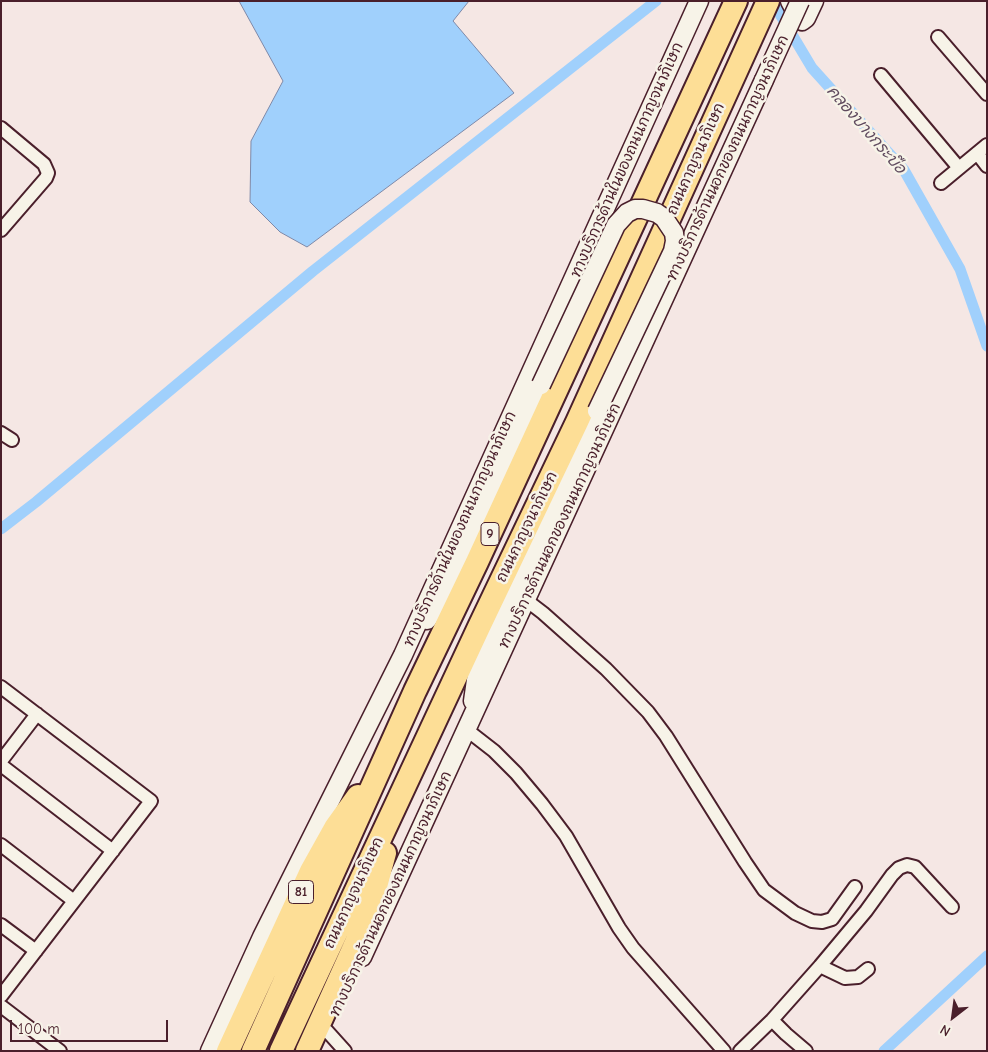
<!DOCTYPE html>
<meta charset="utf-8">
<style>
body{margin:0}
#map{position:relative;width:988px;height:1052px;overflow:hidden;background:#f5e7e4;font-family:"Comic Neue",sans-serif}
canvas{display:block}
.frame{position:absolute;inset:0;border:2px solid #4a1f2b;pointer-events:none}
.north{position:absolute;left:928px;top:992px;width:50px;height:50px;-webkit-text-stroke:4px #f7f3e8;paint-order:stroke;rotate:210deg;font-size:14px;font-weight:700;line-height:20px;text-align:center;color:#4a1f2b}
.north::after{content:'';display:block;margin:auto;width:18px;height:22px;background:#4a1f2b;clip-path:polygon(50% 0,100% 100%,50% 72%,0 100%)}
.scale{position:absolute;left:10px;top:1020px;width:158px;height:22px;box-sizing:border-box;border:2px solid #4a1f2b;border-top:0;padding-left:6px;font-size:15px;line-height:18px;white-space:nowrap;color:#4a1f2b;-webkit-text-stroke:4px #f7f3e8;paint-order:stroke}
</style>
<div id="map">
<canvas width="988" height="1052"></canvas>
<div class="frame"></div>
<div class="north">N</div>
<div class="scale">100 m</div>
</div>
<script>
const g = document.querySelector('canvas').getContext('2d');
g.lineJoin = 'round';
function fill(path, color) { g.fillStyle = color; g.fill(path, 'evenodd'); }
const toPath = rows => new Path2D(rows.map(r => 'M' + r).join(''));
function strokePath(path, color, width, dash) { g.strokeStyle = color; g.lineWidth = width; g.lineCap = dash ? 'butt' : 'round'; g.setLineDash(dash || []); g.stroke(path); }
function label(font, color, halo, rows, align = 'center') {
  g.font = font + ' "Comic Neue","Playpen Sans Thai",sans-serif'; g.lineWidth = 5; g.setLineDash([]); g.textBaseline = 'middle'; g.strokeStyle = halo; g.fillStyle = color; for (const [text, x, y, turn = 0] of rows) {
    g.save(); g.translate(x, y); g.rotate((+turn || 0) * Math.PI / 180); g.textAlign = isNaN(turn) ? turn : align; if (halo) g.strokeText(text, 0, 0); g.fillText(text, 0, 0); g.restore();
  }
}
const water = toPath([
 [239,1,469,1,453,21,514,93,307,247,280,232,250,202,251,141,283,81,239,1]
]);
const canal = toPath([
 [772,1,812,68,904,170,960,269,987,346],
 [1,529,36,502,313,271,656,1],
 [884,1051,987,956]
]);
const street = toPath([
 [938,37,987,94],
 [881,75,959,168],
 [1,128,44,164,48,173,46,178,1,230],
 [977,153,987,166],
 [941,183,987,145],
 [1,433,12,440],
 [526,600,543,613,606,669,648,712,666,736,745,862,764,890,795,913,812,921,822,922,832,919,855,887],
 [1,687,151,801,1,996],
 [467,730,494,751,516,773,542,804,566,836,619,928,633,948,724,1051],
 [1,761,37,714],
 [1,765,113,851],
 [1,845,74,901],
 [1,925,36,951],
 [820,966,845,978,858,977,868,969],
 [1,1006,60,1051],
 [772,1020,786,1034,806,1051],
 [327,1031,345,1051],
 [740,1051,772,1020,820,966,866,911,892,875,899,868,907,865,915,867,952,907]
]);
const secondary = toPath([
 [790,1,800,20,802,21,806,18,814,1],
 [427,620,449,589,541,385],
 [473,701,477,673,597,411],
 [362,957,764,80],
 [210,1051,262,937,403,655,699,1]
]);
const highway = toPath([
 [228,1051,311,871,335,828,358,796],
 [253,1051,415,691,477,562,736,1],
 [281,1051,479,627,577,422,768,1],
 [307,1051,363,927,371,905,385,853]
]);
const secondaryBridge = toPath([
 [764,80,800,1],
 [541,385,616,225,627,213,635,209,643,209,657,213,664,218,674,233,675,241,673,251,597,411]
]);
const shields = [
 [490,534,18],
 [301,892,25]
];
const shieldNames = [
 ["9",490,534],
 ["81",301,892]
];
const streetNames = [
 ["ทางบริการด้านนอกของถนนกาญจนาภิเษก",728,158,-65],
 ["ถนนกาญจนาภิเษก",696,159,-66],
 ["ทางบริการด้านในของถนนกาญจนาภิเษก",627,160,-66],
 ["ทางบริการด้านนอกของถนนกาญจนาภิเษก",560,526,-65],
 ["ถนนกาญจนาภิเษก",527,527,-64],
 ["ทางบริการด้านในของถนนกาญจนาภิเษก",460,529,-66],
 ["ถนนกาญจนาภิเษก",354,893,-65],
 ["ทางบริการด้านนอกของถนนกาญจนาภิเษก",391,894,-65]
];
const waterNames = [
 ["คลองบางกระบือ",866,130,49]
];
fill(water, '#a0d0fc');
strokePath(water, '#7e89a8', 1);
strokePath(canal, '#a0d0fc', 11);
strokePath(street, '#4a1f2b', 16);
strokePath(secondary, '#4a1f2b', 21);
strokePath(highway, '#4a1f2b', 26);
strokePath(street, '#f7f3e8', 12);
strokePath(secondary, '#f7f3e8', 18);
strokePath(highway, '#fdde96', 22);
strokePath(secondaryBridge, '#4a1f2b', 21, []);
strokePath(secondaryBridge, '#f7f3e8', 18);
for (const [x, y, w] of shields) { const box = new Path2D(); box.roundRect(x - w / 2, y - 11.5, w, 23, 4); g.fillStyle = '#f7f3e8'; g.fill(box); strokePath(box, '#4a1f2b', 1); }
label('bold 14px', '#4a1f2b', null, shieldNames);
label('15px', '#4a1f2b', '#f7f3e8', streetNames);
label('italic 16px', '#604b5f', '#f7f3e8', waterNames);
</script>
